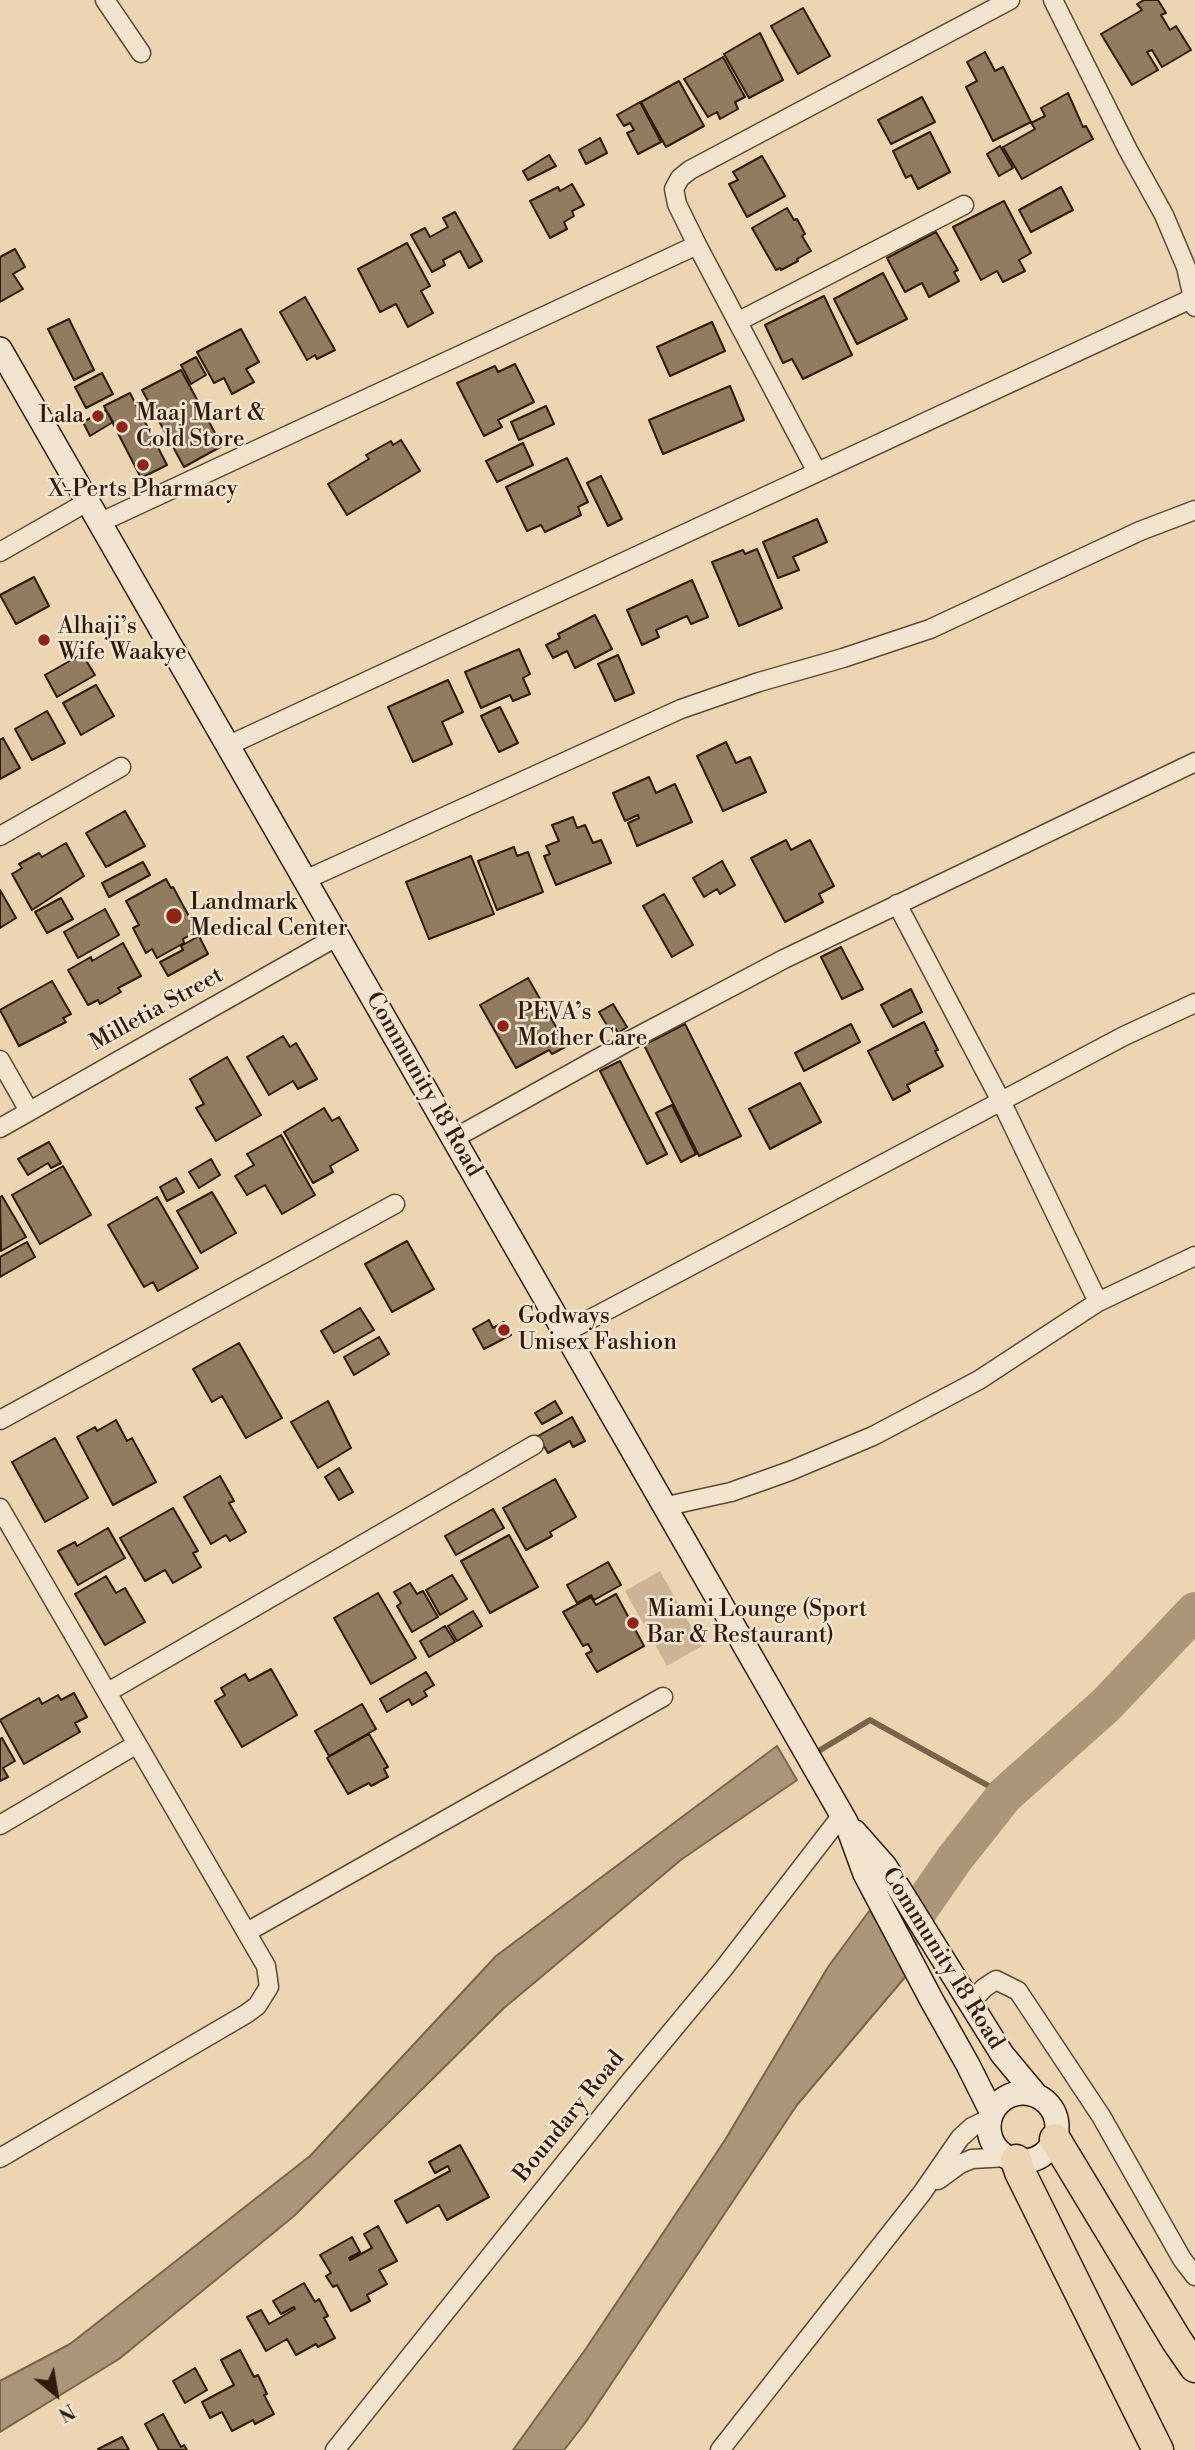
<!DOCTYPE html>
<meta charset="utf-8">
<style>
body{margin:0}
#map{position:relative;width:1195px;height:2450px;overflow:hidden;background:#ebd5b3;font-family:"Libre Bodoni",serif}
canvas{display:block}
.north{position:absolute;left:21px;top:2359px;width:70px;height:70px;-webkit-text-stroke:5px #f2e4ce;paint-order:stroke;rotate:150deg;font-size:19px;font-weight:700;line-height:28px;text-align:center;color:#2f1b07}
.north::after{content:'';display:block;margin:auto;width:24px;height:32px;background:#2f1b07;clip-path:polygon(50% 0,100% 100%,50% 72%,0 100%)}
</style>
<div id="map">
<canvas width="1195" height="2450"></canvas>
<div class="north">N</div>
</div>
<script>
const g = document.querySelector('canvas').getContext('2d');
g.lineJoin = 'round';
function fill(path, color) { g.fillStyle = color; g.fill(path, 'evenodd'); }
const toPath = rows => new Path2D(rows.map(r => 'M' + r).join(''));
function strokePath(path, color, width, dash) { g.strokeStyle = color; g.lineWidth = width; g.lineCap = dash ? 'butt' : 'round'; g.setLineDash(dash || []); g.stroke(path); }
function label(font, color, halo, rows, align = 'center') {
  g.font = font + ' "Libre Bodoni",serif'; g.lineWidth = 5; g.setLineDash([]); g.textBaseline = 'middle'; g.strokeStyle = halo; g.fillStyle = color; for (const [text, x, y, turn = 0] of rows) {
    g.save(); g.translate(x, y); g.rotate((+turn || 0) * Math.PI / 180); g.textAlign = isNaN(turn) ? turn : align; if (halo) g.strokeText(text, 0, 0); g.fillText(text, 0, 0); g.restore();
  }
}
const green = toPath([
 [660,1571,702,1646,667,1666,625,1591]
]);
const water = toPath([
 [777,1746,797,1780,682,1859,504,2008,294,2216,119,2359,0,2432,0,2381,70,2344,310,2156,496,1956,777,1746],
 [870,1910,906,1976,797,2105,585,2423,564,2450,513,2450,585,2350,725,2140,828,1967,870,1910]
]);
const stream = toPath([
 [817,1752,870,1720,1005,1795]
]);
const river = toPath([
 [876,1972,955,1858,1005,1795,1106,1705,1195,1611]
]);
const building = toPath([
 [1144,0,1158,0,1166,13,1161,15,1170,30,1176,26,1191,50,1162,67,1152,50,1147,52,1158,70,1132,85,1101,34,1142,10,1137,4,1144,0],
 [803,8,830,56,798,74,771,26,803,8],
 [760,33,783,80,749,98,724,54,760,33],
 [985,52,995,71,1003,67,1031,122,993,141,966,87,977,81,967,62,985,52],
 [723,57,745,97,735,102,738,109,720,119,717,112,708,117,684,79,723,57],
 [679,81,704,126,666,147,641,102,679,81],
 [1068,93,1083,127,1086,126,1093,139,1022,179,1003,147,1035,129,1031,123,1045,116,1041,108,1068,93],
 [922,97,935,122,891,144,878,120,922,97],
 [640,102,661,142,638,154,627,133,634,130,630,123,624,126,617,115,640,102],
 [930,132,950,172,918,189,911,175,906,178,893,151,930,132],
 [600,138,607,153,586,164,579,150,600,138],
 [1000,146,1013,168,999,176,987,154,1000,146],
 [549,155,556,166,528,180,523,171,549,155],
 [762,156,785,196,747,217,729,184,738,180,733,172,762,156],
 [572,184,584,205,572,211,574,216,564,222,567,229,550,238,530,201,558,187,560,191,572,184],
 [1061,187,1073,210,1031,232,1019,210,1061,187],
 [1004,201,1031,253,1019,260,1025,271,1003,282,997,271,981,280,953,227,1004,201],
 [787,208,794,220,797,219,805,234,802,236,811,251,797,259,798,261,781,270,780,268,776,270,752,228,787,208],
 [455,212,482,261,469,268,460,251,443,260,445,265,432,272,411,235,425,228,430,237,448,227,443,218,455,212],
 [936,232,958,270,954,272,959,281,929,297,922,283,905,292,887,258,936,232],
 [407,243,430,286,421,291,433,313,408,327,396,304,380,312,358,269,407,243],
 [15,249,25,267,13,274,23,289,0,302,0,257,15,249],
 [883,273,907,319,857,344,834,299,883,273],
 [824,296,852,355,803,379,792,359,783,363,765,325,824,296],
 [305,297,335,350,317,359,315,355,307,360,280,312,305,297],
 [69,319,94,370,74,380,48,329,69,319],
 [712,322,725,351,670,376,657,347,712,322],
 [241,329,259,362,246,369,254,382,232,394,224,378,214,383,197,352,241,329],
 [196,357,206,375,191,384,181,365,196,357],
 [515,364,534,402,498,420,502,427,484,436,457,383,495,366,498,372,515,364],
 [181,370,222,446,184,467,142,390,181,370],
 [102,373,113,394,86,408,75,387,102,373],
 [730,386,744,420,663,454,649,420,730,386],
 [130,393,167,465,141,478,104,406,130,393],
 [546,406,554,424,519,440,511,422,546,406],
 [106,410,113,422,90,436,83,422,106,410],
 [401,440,420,471,347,515,328,484,369,459,366,455,391,441,393,445,401,440],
 [523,443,533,465,497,482,486,461,523,443],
 [567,458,588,502,578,507,581,515,545,532,541,525,527,531,506,487,567,458],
 [601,476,622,519,608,526,587,483,601,476],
 [817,519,827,542,793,557,799,570,778,578,763,542,817,519],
 [757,549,782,608,739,626,712,562,743,550,745,554,757,549],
 [34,577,49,606,16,624,0,595,34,577],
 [692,580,708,617,691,624,687,616,656,630,659,637,642,645,627,610,692,580],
 [595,615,612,649,575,668,567,651,553,658,546,645,560,638,558,634,595,615],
 [519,649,530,674,523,678,530,694,513,701,510,695,481,708,465,672,519,649],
 [82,654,95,675,57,697,45,675,82,654],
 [618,655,634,693,615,701,598,664,618,655],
 [448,680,463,712,442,722,452,744,413,762,388,707,448,680],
 [96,685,114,716,81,735,63,703,96,685],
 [500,707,518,743,499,752,481,716,500,707],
 [47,711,65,743,32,760,15,729,47,711],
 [3,738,20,768,0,779,0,740,3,738],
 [726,742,736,763,750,757,766,792,723,811,697,756,726,742],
 [649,777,656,793,675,784,692,822,637,846,628,823,639,818,638,815,625,821,613,793,649,777],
 [125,811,145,846,106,867,86,833,125,811],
 [573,817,577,828,585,825,593,843,601,840,611,863,556,885,544,856,550,854,546,846,559,841,552,825,573,817],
 [786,840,791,850,810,840,834,886,819,894,823,902,785,922,751,858,786,840],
 [66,843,84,876,32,910,12,874,22,868,19,864,39,853,42,857,66,843],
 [514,847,517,856,528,852,543,892,497,910,478,861,514,847],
 [471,856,494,914,429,939,406,882,471,856],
 [722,861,735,885,720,894,717,889,704,897,693,878,722,861],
 [143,862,150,875,109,897,102,883,143,862],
 [166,879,171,888,173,887,197,931,183,939,184,943,157,958,152,949,146,953,133,928,139,925,126,901,166,879],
 [0,890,16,918,0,928,0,890],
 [664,894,693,945,672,957,643,906,664,894],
 [61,898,73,919,47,933,35,912,61,898],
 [105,909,119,935,78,958,64,932,105,909],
 [199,936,208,954,168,976,160,962,183,950,181,946,199,936],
 [123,943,141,976,118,988,121,992,100,1004,98,1000,88,1005,68,970,91,957,92,961,123,943],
 [841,947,863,989,842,999,821,957,841,947],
 [528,978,567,1046,552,1054,549,1050,516,1068,480,1005,528,978],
 [52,981,71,1014,63,1018,66,1022,19,1046,0,1010,52,981],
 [911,989,922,1012,893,1027,881,1005,911,989],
 [613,1004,627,1027,618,1033,616,1029,611,1032,599,1012,613,1004],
 [924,1022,938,1050,935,1051,943,1066,907,1085,910,1091,893,1100,868,1051,924,1022],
 [685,1024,741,1136,699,1156,644,1045,685,1024],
 [851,1024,860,1042,804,1071,795,1053,851,1024],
 [283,1036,290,1047,296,1043,317,1079,298,1089,293,1081,269,1095,247,1057,283,1036],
 [227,1057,261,1115,216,1141,196,1108,204,1104,190,1079,227,1057],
 [620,1061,667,1154,647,1164,600,1071,620,1061],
 [800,1083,821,1122,770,1149,749,1109,800,1083],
 [672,1105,696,1154,681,1162,656,1113,672,1105],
 [324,1108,332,1121,339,1117,358,1150,330,1166,333,1172,313,1183,284,1132,324,1108],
 [281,1135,315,1195,282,1214,265,1185,247,1195,235,1176,254,1165,247,1154,281,1135],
 [49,1142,61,1163,51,1168,48,1163,28,1175,18,1159,49,1142],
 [211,1159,220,1175,199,1188,189,1172,211,1159],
 [63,1166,91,1215,40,1244,12,1195,63,1166],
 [176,1178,184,1192,167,1201,160,1187,176,1178],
 [212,1192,236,1233,201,1253,177,1211,212,1192],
 [2,1196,26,1237,1,1251,0,1197,2,1196],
 [157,1197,198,1268,158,1291,153,1282,144,1287,108,1225,157,1197],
 [407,1241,434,1289,392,1312,365,1264,407,1241],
 [27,1242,35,1257,0,1277,0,1257,27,1242],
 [360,1308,374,1330,334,1353,321,1331,360,1308],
 [489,1320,493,1328,504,1322,511,1335,484,1349,473,1329,489,1320],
 [379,1337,389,1354,354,1375,344,1357,379,1337],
 [239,1343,282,1418,246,1438,222,1396,212,1402,193,1369,239,1343],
 [328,1401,351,1448,318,1468,291,1422,328,1401],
 [555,1401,562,1413,542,1424,535,1413,555,1401],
 [572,1417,585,1441,573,1447,570,1441,548,1453,538,1436,572,1417],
 [116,1420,127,1441,132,1438,156,1482,113,1505,77,1437,95,1427,97,1431,116,1420],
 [55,1438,88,1498,45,1522,12,1462,55,1438],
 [339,1468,353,1492,339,1500,325,1477,339,1468],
 [220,1476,234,1501,229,1503,246,1532,230,1541,226,1535,211,1544,184,1497,220,1476],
 [555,1479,576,1517,550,1532,552,1536,526,1550,503,1508,555,1479],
 [173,1508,198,1551,193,1553,201,1567,173,1583,165,1570,145,1581,120,1538,173,1508],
 [493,1509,504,1528,456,1555,445,1536,493,1509],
 [108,1528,125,1558,78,1585,58,1551,75,1542,77,1546,108,1528],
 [509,1535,538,1587,490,1613,461,1561,509,1535],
 [608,1562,621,1585,594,1600,591,1595,577,1603,567,1585,608,1562],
 [452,1575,467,1599,440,1615,426,1590,452,1575],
 [106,1576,116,1593,125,1588,145,1622,105,1645,75,1594,106,1576],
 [410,1583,417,1594,423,1591,438,1617,412,1632,397,1606,401,1603,394,1592,410,1583],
 [378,1593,416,1658,371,1684,334,1618,378,1593],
 [616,1594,644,1646,597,1672,586,1654,592,1651,588,1644,583,1646,563,1612,591,1597,596,1605,616,1594],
 [473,1611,482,1626,457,1641,448,1626,473,1611],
 [445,1626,455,1642,429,1657,420,1641,445,1626],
 [271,1669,297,1715,242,1747,215,1701,225,1695,221,1688,245,1674,249,1681,271,1669],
 [426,1672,434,1685,424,1691,427,1696,412,1705,409,1699,387,1712,380,1699,426,1672],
 [74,1693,87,1717,75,1723,80,1732,24,1764,0,1720,39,1698,42,1704,58,1695,61,1700,74,1693],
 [362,1704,376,1729,329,1756,315,1731,362,1704],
 [369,1734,388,1767,384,1769,388,1777,371,1786,369,1783,348,1794,327,1758,369,1734],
 [2,1738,15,1761,3,1768,8,1777,0,1781,0,1739,2,1738],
 [460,2145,489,2197,447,2220,439,2205,407,2223,395,2201,450,2171,448,2166,435,2173,429,2162,460,2145],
 [378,2226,397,2261,379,2270,387,2284,367,2295,370,2301,351,2311,337,2285,333,2287,326,2276,331,2273,320,2255,352,2237,360,2252,349,2258,350,2260,372,2248,364,2234,378,2226],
 [304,2283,315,2302,319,2299,328,2316,324,2318,335,2338,318,2347,316,2344,296,2355,287,2339,266,2351,247,2317,261,2310,269,2324,295,2309,294,2307,281,2314,273,2301,304,2283],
 [240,2350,254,2377,258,2375,267,2394,264,2395,274,2414,255,2424,253,2420,232,2431,222,2412,210,2418,202,2402,234,2385,221,2360,240,2350],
 [195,2368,207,2390,185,2403,173,2381,195,2368],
 [163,2414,181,2447,184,2445,187,2450,159,2450,145,2424,163,2414],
 [122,2437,129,2450,99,2450,98,2449,122,2437]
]);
const minor = toPath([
 [105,0,141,53],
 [1053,0,1128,150,1164,215,1186,267,1195,307],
 [739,321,964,205],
 [817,472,697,245,677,204,674,189,680,178,690,170,1010,0],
 [99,523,697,245],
 [0,552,87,502],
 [227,746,1193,298],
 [0,836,121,767],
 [305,880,681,709,759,682,843,658,930,629,1140,531,1195,510],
 [897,904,1001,1101,1098,1302],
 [0,1060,29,1111],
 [0,1128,338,936],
 [453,1139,629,1041,784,959,1195,762],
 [566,1332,1124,1036,1195,1003],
 [0,1420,395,1204],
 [667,1506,731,1492,790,1471,873,1436,979,1380,1098,1302,1195,1256],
 [0,1508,266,1966,269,1987,257,2006,246,2014,0,2158],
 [108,1692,534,1445],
 [0,1825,137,1744],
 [247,1932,663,1697],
 [970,2003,984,1988,996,1980,1018,1991,1101,2116,1182,2259,1195,2276],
 [938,2180,960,2164,972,2159,1008,2157],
 [335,2450,627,2085,724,1968,842,1815],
 [720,2450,922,2193,960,2138,972,2127,989,2119]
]);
const secondary = toPath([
 [0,349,846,1822,865,1874,931,1999,968,2065,992,2113],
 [855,1832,885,1866,1002,2054,1037,2096],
 '989 2127a34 34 0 1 1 68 0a34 34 0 1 1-68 0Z'
]);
const motorway = toPath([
 [1055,2139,1177,2341,1195,2367],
 [1016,2160,1020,2172,1158,2450]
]);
const markers = [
 [98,416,7,"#8f2418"],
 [122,427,7,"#8f2418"],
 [143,465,7,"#8f2418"],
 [44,640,7,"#8f2418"],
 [174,916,9,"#8f2418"],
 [503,1026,7,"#8f2418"],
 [504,1330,7,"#8f2418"],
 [633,1623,7,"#8f2418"]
];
const poiNames = [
 ["Maaj Mart &",136,414],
 ["Cold Store",136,440],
 ["Lala",84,416,"right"],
 ["X-Perts Pharmacy",143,490,"center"],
 ["Alhaji’s",58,627],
 ["Wife Waakye",58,653],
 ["Landmark",190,903],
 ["Medical Center",190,929],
 ["PEVA’s",517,1013],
 ["Mother Care",517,1039],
 ["Godways",518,1317],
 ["Unisex Fashion",518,1343],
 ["Miami Lounge (Sport",647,1610],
 ["Bar & Restaurant)",647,1636]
];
const streetNames = [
 ["Milletia Street",157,1010,-29],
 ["Community 18 Road",423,1085,60],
 ["Community 18 Road",942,1959,58],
 ["Boundary Road",570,2117,-51]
];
fill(green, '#cbb596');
fill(water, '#ab9679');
strokePath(water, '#79654b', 2);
strokePath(stream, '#79654b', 6);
strokePath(river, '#ab9679', 38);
fill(building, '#917c60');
strokePath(building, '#2f1b07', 2);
strokePath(minor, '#5e4a32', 21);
strokePath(secondary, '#2f1b07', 26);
strokePath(motorway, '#2f1b07', 33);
strokePath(minor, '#f2e4ce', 18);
strokePath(secondary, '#f2e4ce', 23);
strokePath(motorway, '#ebd5b3', 30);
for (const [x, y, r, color] of markers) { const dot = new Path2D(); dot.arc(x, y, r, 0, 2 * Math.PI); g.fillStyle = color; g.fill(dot); strokePath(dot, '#f2e4ce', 2.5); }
label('23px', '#2f1b07', '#f2e4ce', poiNames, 'left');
label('23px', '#2f1b07', '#f2e4ce', streetNames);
</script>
